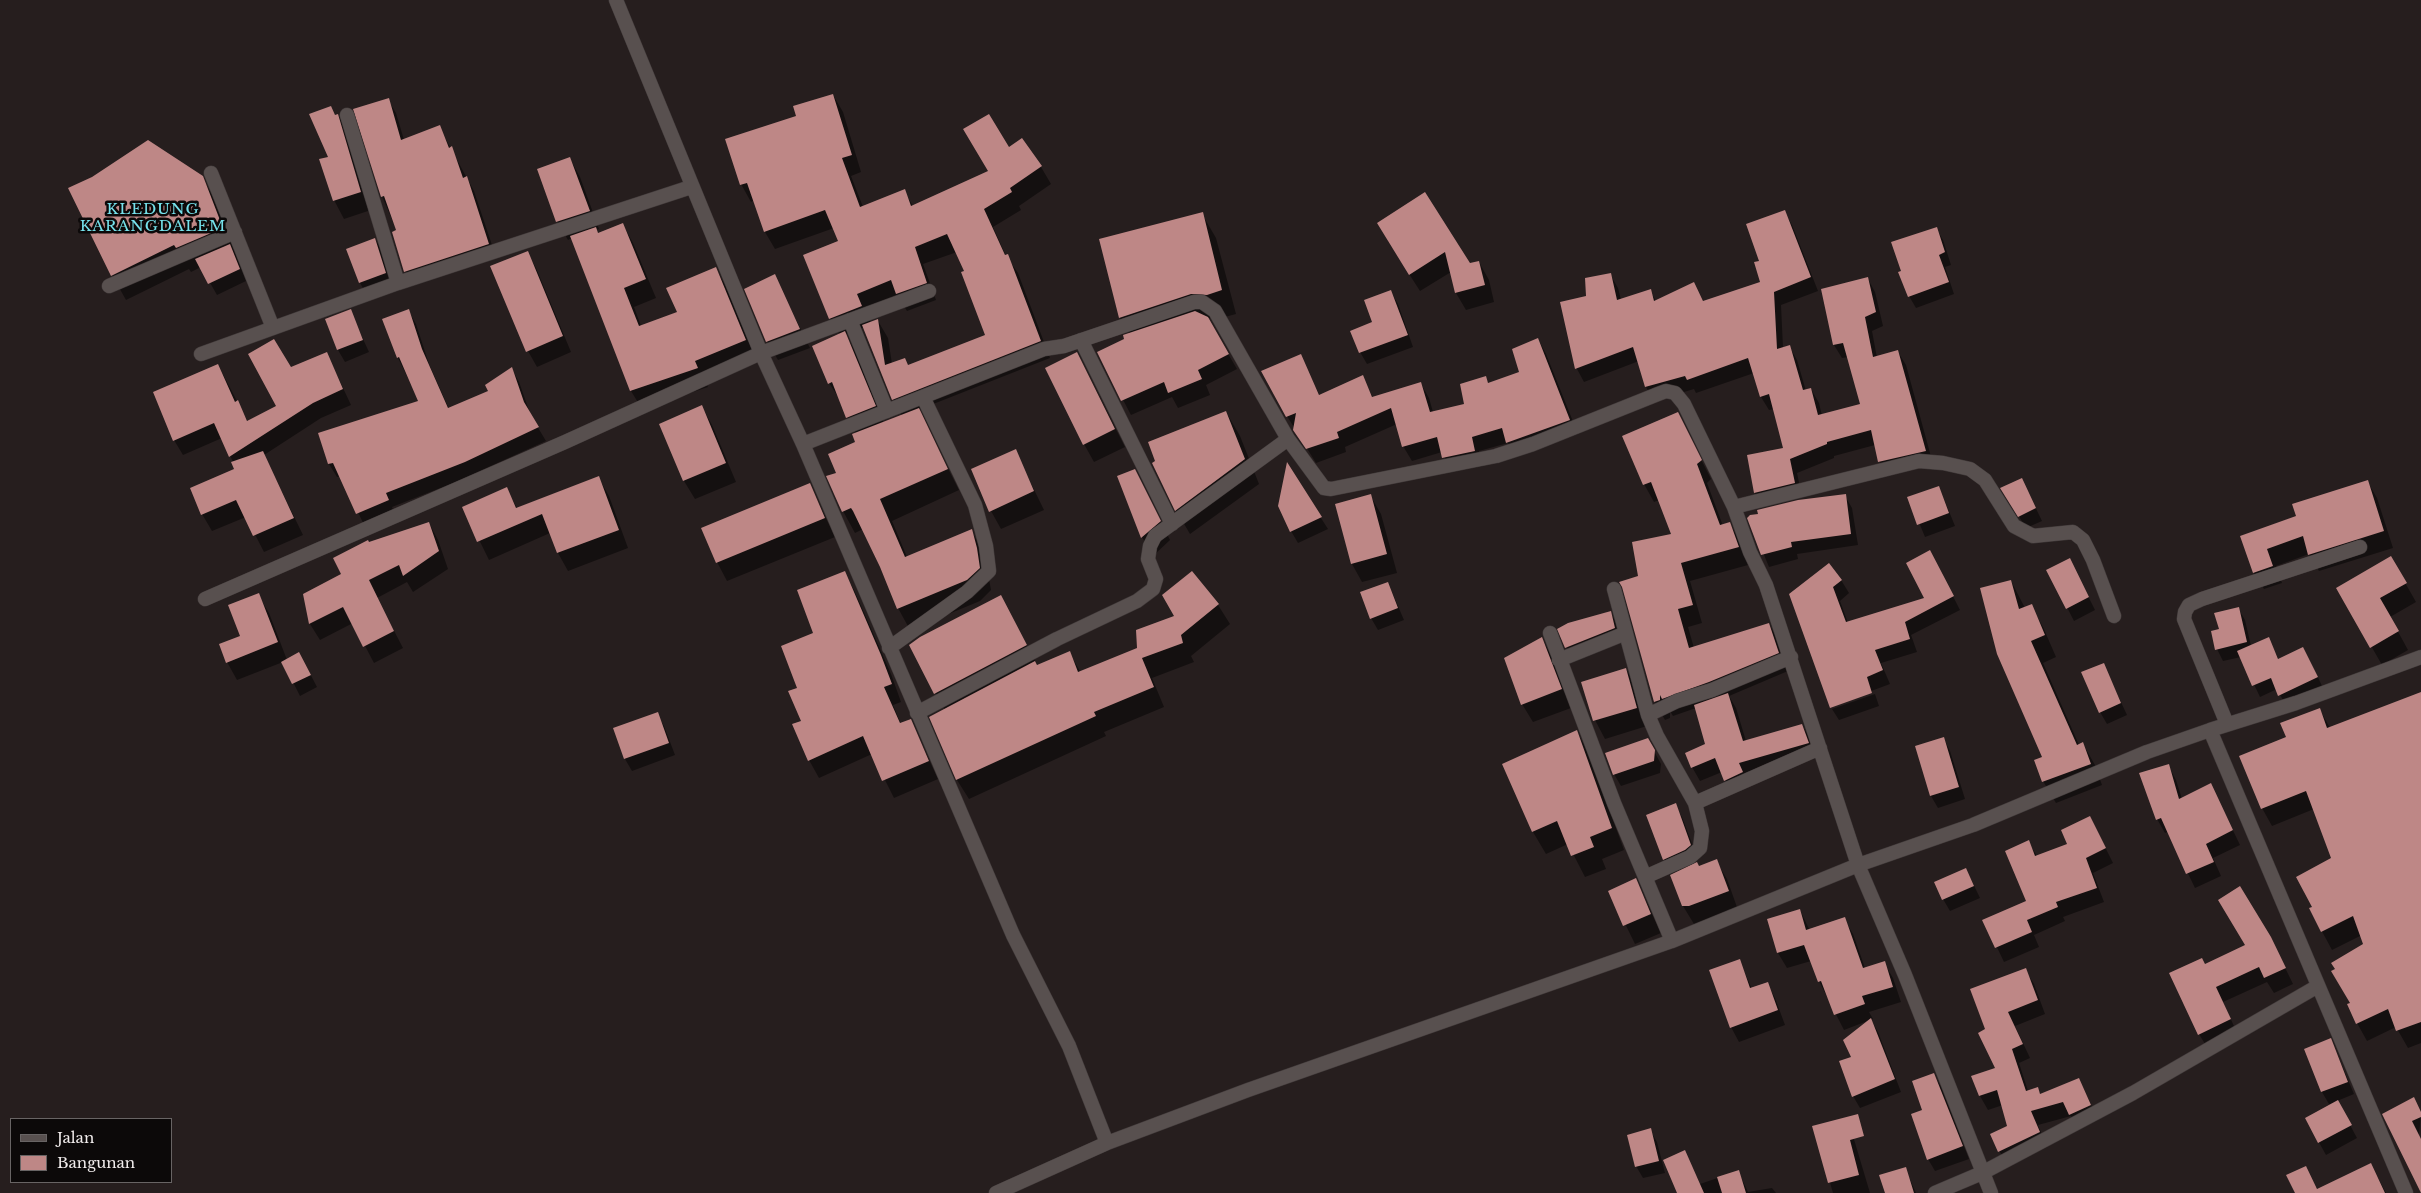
<!DOCTYPE html>
<style>
body{margin:0}
#map{position:relative;width:2421px;height:1193px;overflow:hidden;background:#261e1e;font-family:"Libre Baskerville",serif}
canvas{display:block}
.legend{position:absolute;left:10px;top:1118px;width:162px;height:65px;box-sizing:border-box;background:#0c0909;border:1px solid #686464;margin:0;padding:6px 9px;list-style:none;font-size:15px;color:#f2eded}
.legend li{display:flex;align-items:center;gap:10px;height:25px}
.legend b{width:25px;border:1px solid #686464}
</style>
<div id="map">
<canvas width="2421" height="1193"></canvas>
<ul class="legend">
<li><b style="height:6px;background:#58504f"></b>Jalan</li>
<li><b style="height:14px;background:#be8786"></b>Bangunan</li>
</ul>
</div>
<script>
const g = document.querySelector('canvas').getContext('2d');
g.lineJoin = 'round';
function fill(path, color) { g.fillStyle = color; g.fill(path, 'evenodd'); }
const toPath = rows => new Path2D(rows.map(r => 'M' + r).join(''));
function strokePath(path, color, width, dash) { g.strokeStyle = color; g.lineWidth = width; g.lineCap = dash ? 'butt' : 'round'; g.setLineDash(dash || []); g.stroke(path); }
function label(font, color, halo, rows, align = 'center') {
  g.font = font + ' "Libre Baskerville",serif'; g.lineWidth = 5; g.setLineDash([]); g.textBaseline = 'middle'; g.strokeStyle = halo; g.fillStyle = color; for (const [text, x, y, turn = 0] of rows) {
    g.save(); g.translate(x, y); g.rotate((+turn || 0) * Math.PI / 180); g.textAlign = isNaN(turn) ? turn : align; if (halo) g.strokeText(text, 0, 0); g.fillText(text, 0, 0); g.restore();
  }
}
const shadow = toPath([
 [833,95,843,112,861,172,851,176,863,207,904,191,913,206,990,171,1008,148,1041,167,1051,184,1019,206,1021,210,993,227,1006,256,1018,273,1050,358,918,410,959,490,892,521,907,557,971,531,984,552,991,590,980,601,910,630,898,608,863,529,855,533,843,511,837,473,857,443,856,434,841,401,829,383,840,335,830,318,840,242,834,228,775,249,765,232,754,200,751,202,741,184,798,117],
 [957,252,966,272,986,336,909,366,892,364,888,338,878,321,871,323,866,311,899,298,907,311,936,300,923,264],
 [864,327,893,399,902,416,884,423,855,351,845,334],
 [388,100,396,113,404,140,439,127,474,191,496,257,412,284,405,271,397,231,382,196],
 [338,115,348,133,371,210,344,219,334,200,329,157,335,116],
 [570,159,580,177,599,229,596,230,598,235,623,225,633,243,656,298,634,307,641,326,678,312,716,269,726,287,756,358,705,380,708,387,642,409,631,391,572,238,568,240,557,221],
 [202,177,216,202,246,281,217,295,201,267,191,272,189,269,126,300,112,275],
 [1425,194,1470,265,1479,262,1489,280,1494,302,1466,310,1456,293,1451,272,1420,291,1388,241],
 [1784,211,1792,225,1818,291,1781,305,1783,348,1789,346,1797,360,1806,391,1811,389,1819,403,1822,416,1862,405,1848,357,1842,358,1834,345,1868,279,1875,292,1883,326,1872,331,1877,358,1898,352,1906,365,1933,464,1887,475,1879,461,1875,445,1834,456,1834,458,1797,473,1802,497,1763,506,1755,493,1784,449,1774,409,1769,410,1761,397,1754,373,1696,393,1694,389,1654,401,1646,387,1639,361,1584,382,1577,369,1561,303,1588,297,1610,274,1618,288,1621,300,1650,291,1656,301,1693,283,1704,302,1762,283,1760,261],
 [1202,214,1216,238,1236,314,1221,318,1207,318,1237,369,1206,385,1210,395,1178,408,1172,397,1131,415,1098,352,1126,340,1130,334,1120,318,1100,240],
 [1936,228,1943,240,1951,265,1945,267,1954,294,1916,308,1909,296,1902,272],
 [375,239,382,251,392,285,367,295,360,283],
 [527,252,536,268,571,352,537,367,528,351],
 [774,276,810,348,778,360,767,341],
 [1391,292,1398,304,1413,347,1367,364,1360,352],
 [408,310,416,324,429,364,449,409,489,391,512,369,519,382,531,416,546,441,453,483,392,507,395,514,365,527,341,476,337,477,329,464,319,434,420,402,398,358,384,319],
 [350,311,369,352,345,362,338,350],
 [1538,339,1546,354,1578,434,1516,457,1508,443,1479,451,1483,466,1452,472,1442,452,1412,461,1403,446,1397,424,1345,447,1346,452,1316,463,1287,416,1300,356,1320,396,1362,377,1373,398,1421,384,1429,398,1433,412,1466,405,1485,378,1489,384,1520,373],
 [1077,353,1125,447,1094,462,1084,444],
 [327,354,351,405,321,418,264,455,303,535,264,552,246,517,212,531,202,514,236,470,233,462,222,438,183,455,174,440,218,365,248,422,278,406,291,369],
 [702,407,712,425,736,482,695,499,684,481,661,424],
 [1226,412,1240,436,1259,484,1190,534,1176,510],
 [1678,414,1711,479,1707,483,1723,526,1730,524,1740,542,1748,565,1690,581,1702,623,1688,627,1694,648,1769,624,1779,642,1788,671,1729,696,1736,708,1746,741,1802,725,1810,739,1816,757,1746,777,1750,786,1733,794,1722,772,1700,781,1692,767,1707,745,1696,708,1673,716,1670,711,1670,718,1665,720,1655,702,1624,589,1640,577,1672,535,1659,500,1654,502,1644,484],
 [1015,451,1044,510,1001,529,991,511],
 [1287,465,1328,529,1298,543,1291,531],
 [1135,471,1170,540,1153,556,1142,537,1119,477],
 [598,477,609,496,628,548,568,571,558,553,550,533,489,560,463,507,506,488,517,508],
 [2367,481,2377,498,2393,548,2319,571,2309,554,2276,566,2282,583,2264,589,2254,573,2241,536,2297,516],
 [810,485,835,537,727,581,717,562],
 [1939,487,1955,526,1925,537,1909,498],
 [2028,492,2042,521,2026,528,2009,500],
 [1370,495,1381,514,1397,573,1362,582,1352,564],
 [1845,496,1852,508,1858,545,1797,554,1798,559,1769,567,1749,518],
 [429,523,438,540,448,569,413,592,407,582,377,598,403,648,374,663,353,623,320,640,310,624,305,595,343,575,369,543],
 [2391,558,2416,602,2390,617,2408,650,2382,665,2338,588],
 [1937,565,1960,610,1911,635,1917,652,1881,663,1890,684,1831,706,1831,708,1791,595,1841,580,1849,593,1840,601,1848,623,1925,599],
 [2048,570,2076,572,2095,610,2074,621],
 [844,572,854,590,891,674,901,702,893,705,901,724,911,721,938,779,894,798,872,754,819,778,809,760,798,688,815,634],
 [1192,572,1218,605,1230,624,1191,656,1194,662,1152,678,1164,707,1104,732,1106,736,969,799,957,780,931,717,945,710,910,645,1001,597,1038,666,1069,652,1081,673,1139,648,1175,617],
 [2011,581,2025,608,2031,606,2043,627,2056,657,2043,663,2079,745,2083,744,2095,765,2102,785,2056,803,2043,781,2044,758],
 [1388,583,1404,620,1378,630,1371,618],
 [258,595,269,613,287,660,306,666,317,687,300,696,283,662,237,680,227,662,241,636],
 [2238,608,2245,620,2251,646,2268,639,2279,660,2309,659,2323,688,2286,706,2277,689,2260,697,2241,657,2223,661,2217,649,2220,630],
 [1610,612,1617,624,1621,640,1573,660,1559,629],
 [1542,639,1552,657,1571,708,1533,722,1522,704],
 [2103,664,2127,715,2107,724,2100,712],
 [1626,669,1636,688,1647,726,1605,739,1595,720],
 [2421,693,2421,1043,2408,1048,2396,1027,2367,1041,2357,1023,2351,1003,2365,944,2362,935,2332,950,2310,909,2313,907,2333,859,2314,809,2272,826,2262,808,2287,738,2320,710,2330,728],
 [1875,694,1879,706,1839,720,1832,709],
 [657,714,664,726,675,755,632,771,625,759,614,729],
 [1577,732,1589,754,1624,850,1602,859,1606,869,1585,877,1568,844,1546,854,1533,832,1503,764],
 [1944,739,1950,751,1965,799,1938,808,1931,796],
 [1648,740,1661,764,1660,773,1621,786,1614,774],
 [2168,765,2176,780,2182,799,2211,785,2240,845,2213,858,2221,876,2195,888,2168,832,2165,833,2157,819],
 [1675,805,1682,817,1697,857,1671,871,1664,859],
 [2090,817,2113,863,2093,873,2104,902,2063,917,2065,921,2034,935,2039,947,2004,962,1984,920,2028,901,2028,842,2037,856,2069,845],
 [1716,861,1727,879,1738,910,1699,924,1694,924,1683,906,1699,868],
 [1966,869,1980,898,1950,911,1943,899],
 [1636,880,1661,933,1635,944,1609,891],
 [1800,910,1810,931,1844,919,1853,934,1865,968,1884,963,1893,978,1901,1002,1869,1012,1873,1019,1871,1020,1878,1032,1901,1092,1860,1108,1853,1096,1852,1058,1870,1020,1844,1030,1819,981,1811,961,1787,968,1778,953],
 [2270,937,2293,984,2274,993,2267,982,2223,1002,2238,1035,2208,1049,2199,1034,2205,965],
 [1739,960,1752,989,1767,983,1775,998,1785,1025,1739,1042,1731,1027],
 [2025,970,2034,984,2045,1014,2015,1026,2030,1058,2019,1063,2028,1091,2037,1089,2041,1095,2079,1079,2098,1120,2078,1129,2071,1116,2038,1125,2047,1147,2007,1166,1991,1134,2009,1126,2003,1105,1988,1110,1980,1096,1973,1076,1997,1068,1987,1030],
 [2331,1040,2354,1094,2337,1101,2357,1138,2326,1155,2306,1119,2337,1103,2329,1104,2322,1092,2306,1049],
 [1934,1075,1941,1087,1969,1159,1935,1171,1928,1159,1924,1111],
 [2414,1099,2421,1112,2419,1136,2421,1191,2384,1114],
 [1814,1127,1853,1136,1870,1193,1833,1193],
 [1650,1130,1657,1142,1665,1173,1643,1178,1636,1166],
 [1685,1152,1700,1184,1738,1171,1748,1192,1772,1188,1776,1193,1678,1193],
 [2371,1165,2386,1193,2297,1193,2305,1168,2318,1190],
 [1905,1168,1916,1193,1891,1193]
]);
const building = toPath([
 [833,94,852,155,842,158,860,207,905,189,911,206,988,171,963,129,989,114,1009,147,1022,138,1042,166,1010,188,1012,192,984,209,1005,255,1008,254,1041,341,892,400,862,325,878,319,885,365,905,358,908,365,985,335,961,272,964,271,947,234,915,247,927,283,896,294,891,280,857,294,862,306,829,319,803,255,838,241,825,210,764,232,747,183,740,185,725,139,796,116,793,106],
 [389,98,401,140,440,125,449,148,452,146,463,178,467,176,489,244,404,272,392,232,396,230,384,196,381,197,353,109],
 [331,106,335,115,338,114,361,192,333,201,319,159,328,157,309,114],
 [148,140,203,176,223,228,176,248,174,245,111,276,68,188,92,177],
 [570,157,590,211,556,222,537,169],
 [1425,192,1470,263,1479,261,1485,285,1455,293,1445,252,1409,275,1377,223],
 [1785,210,1811,277,1774,292,1777,349,1790,345,1803,390,1811,388,1818,415,1860,404,1843,343,1833,345,1821,289,1868,277,1876,312,1865,317,1873,357,1898,350,1926,451,1878,462,1871,430,1827,442,1827,444,1790,459,1795,483,1754,493,1747,455,1783,448,1769,394,1760,397,1748,358,1687,380,1685,376,1645,387,1633,347,1575,369,1560,302,1586,296,1585,278,1611,273,1617,300,1651,289,1654,301,1694,282,1703,301,1760,282,1754,262,1759,261,1746,224],
 [1203,212,1222,290,1207,295,1191,294,1119,318,1099,239],
 [623,223,646,279,624,288,639,326,677,312,666,288,716,267,746,340,695,361,698,368,630,391,570,236,596,227,598,233],
 [1937,227,1945,252,1939,255,1949,282,1908,297,1898,272,1901,271,1891,242],
 [375,238,386,273,359,283,346,249],
 [230,244,240,269,208,284,195,259],
 [528,251,563,336,526,352,490,266],
 [775,274,800,329,766,342,744,289],
 [1391,290,1408,335,1359,353,1350,331,1372,322,1364,300],
 [351,309,363,340,337,350,325,319],
 [409,309,422,349,448,408,488,391,485,385,512,367,524,402,539,427,465,462,386,493,389,500,356,514,333,463,328,464,318,433,418,401,399,357,397,358,382,319],
 [1195,311,1208,317,1229,354,1198,370,1202,379,1168,393,1164,382,1121,401,1097,352,1124,339,1123,335],
 [845,331,876,406,846,418,832,382,828,384,812,346],
 [1538,338,1570,420,1506,443,1502,428,1472,437,1475,451,1442,458,1437,437,1402,447,1391,408,1337,432,1339,438,1306,449,1293,430,1296,413,1286,417,1261,371,1301,354,1319,395,1363,375,1372,397,1421,382,1430,412,1464,404,1460,384,1486,376,1488,383,1519,372,1512,349],
 [274,339,291,367,327,352,343,389,313,403,229,457,214,423,173,441,153,392,218,364,235,402,238,400,247,421,276,406,248,354],
 [1077,352,1115,429,1083,445,1045,368],
 [702,405,726,463,683,481,659,424],
 [919,408,948,469,880,499,905,557,972,529,977,548,980,568,967,580,897,609,880,567,853,511,851,508,842,512,826,476,836,473,828,454,855,442,852,434],
 [1226,411,1245,459,1175,511,1152,463,1155,461,1148,442],
 [1678,412,1702,460,1697,464,1720,525,1730,522,1739,547,1681,563,1693,605,1678,609,1689,648,1769,623,1779,653,1709,682,1662,699,1660,695,1660,700,1654,702,1622,587,1619,582,1638,576,1632,542,1671,534,1651,482,1643,485,1622,436],
 [1016,449,1034,491,989,512,971,469],
 [263,451,294,518,253,536,236,500,201,515,190,488,234,469,231,462],
 [1287,462,1322,517,1290,532,1278,506],
 [1135,469,1161,521,1141,538,1117,476],
 [599,476,619,530,557,553,542,514,477,542,462,507,507,487,516,508],
 [2022,478,2036,508,2018,517,2000,488],
 [2368,480,2384,531,2308,555,2303,536,2267,549,2273,566,2253,573,2240,536,2296,516,2292,504],
 [810,483,825,518,716,563,701,528],
 [1939,486,1949,513,1917,525,1907,497],
 [1371,494,1387,554,1351,564,1335,504],
 [1846,494,1851,534,1791,542,1792,547,1761,555,1747,518,1750,515,1758,514,1757,510,1798,500],
 [429,522,439,551,403,576,399,565,369,580,394,631,363,647,343,607,309,624,303,594,341,574,333,558,368,540,369,542],
 [1930,550,1954,596,1905,622,1910,639,1875,650,1883,670,1867,677,1872,693,1830,708,1789,594,1829,563,1842,580,1833,587,1846,622,1924,598,1906,563],
 [2391,556,2407,583,2380,598,2399,631,2370,648,2336,588],
 [2070,558,2089,597,2066,609,2046,570],
 [845,571,881,655,892,684,884,687,900,723,911,719,929,761,882,781,863,736,808,761,792,724,801,721,788,691,797,688,781,646,813,633,797,590],
 [1192,571,1219,604,1181,635,1183,643,1142,658,1154,687,1094,712,1096,716,956,780,929,717,1035,661,1037,665,1070,651,1078,672,1137,648,1136,630,1174,616,1162,595],
 [2011,580,2019,609,2032,604,2045,635,2031,641,2077,745,2083,742,2091,764,2042,782,2034,760,2042,757,1997,654,1980,588],
 [1388,582,1398,608,1370,619,1360,592],
 [259,593,278,642,226,663,219,644,240,636,228,605],
 [1001,595,1027,645,934,694,909,645,920,637],
 [2239,607,2247,642,2215,650,2211,631,2219,629,2214,613],
 [1611,611,1615,628,1565,648,1557,629,1568,623],
 [1542,637,1562,689,1521,705,1504,658],
 [2269,637,2278,659,2303,647,2318,677,2278,696,2271,678,2252,686,2237,651],
 [299,652,311,675,292,684,281,662],
 [2104,663,2121,703,2099,713,2081,672],
 [1626,668,1637,708,1593,721,1581,682],
 [2421,692,2421,1022,2396,1031,2388,1009,2356,1024,2347,1004,2350,1003,2331,971,2335,969,2331,963,2363,944,2353,916,2321,932,2309,908,2312,907,2296,877,2331,858,2306,791,2261,809,2239,756,2286,737,2280,723,2320,708,2327,728],
 [1728,693,1743,741,1802,724,1809,743,1739,763,1743,772,1724,781,1715,758,1691,768,1685,753,1705,744,1694,705],
 [658,712,669,743,624,759,613,728],
 [1577,730,1612,828,1590,837,1594,847,1571,856,1557,821,1532,832,1502,764],
 [1944,737,1959,787,1930,796,1915,746],
 [1648,738,1655,750,1654,761,1613,775,1605,753],
 [2169,764,2179,799,2211,783,2233,830,2206,844,2214,862,2186,874,2161,818,2156,820,2139,773],
 [1676,803,1691,845,1685,850,1663,860,1646,815],
 [2090,816,2106,848,2086,858,2097,888,2056,902,2058,907,2027,920,2032,932,1995,948,1982,920,2026,901,2005,851,2029,840,2035,856,2067,844,2061,830],
 [1717,859,1729,891,1689,906,1682,906,1670,875,1697,862,1699,866],
 [1966,868,1974,886,1942,900,1934,882],
 [1636,878,1651,914,1623,926,1608,891],
 [2240,886,2271,937,2286,968,2264,978,2259,967,2216,987,2231,1019,2198,1035,2169,973,2202,958,2205,964,2245,945,2218,900],
 [1800,909,1806,930,1845,917,1863,968,1885,961,1893,987,1862,996,1865,1004,1834,1015,1821,981,1818,982,1804,945,1777,953,1767,919],
 [1740,959,1750,988,1768,982,1778,1010,1730,1028,1709,970],
 [2026,968,2038,1000,2008,1012,2023,1044,2012,1049,2026,1091,2038,1087,2040,1094,2079,1078,2091,1105,2069,1115,2063,1102,2031,1111,2040,1132,1998,1152,1990,1134,2007,1126,1997,1090,1979,1096,1971,1076,1995,1068,1978,1033,1985,1029,1970,989],
 [1871,1018,1895,1079,1852,1097,1839,1061,1851,1057,1843,1040],
 [2331,1038,2348,1082,2321,1092,2304,1049],
 [1934,1073,1963,1146,1927,1160,1911,1114,1922,1110,1912,1081],
 [2414,1097,2421,1112,2421,1117,2412,1121,2421,1139,2421,1193,2382,1114],
 [2338,1100,2352,1125,2318,1143,2305,1118],
 [1858,1114,1864,1136,1850,1140,1859,1175,1828,1183,1812,1126],
 [1651,1128,1659,1161,1635,1167,1627,1135],
 [1685,1150,1704,1193,1677,1193,1663,1160],
 [2371,1163,2385,1193,2295,1193,2286,1175,2306,1166,2317,1189],
 [1906,1167,1914,1193,1885,1193,1879,1175],
 [1739,1170,1746,1193,1722,1193,1717,1177]
]);
const minor = toPath([
 [616,0,761,353,803,444,1013,935,1069,1046,1107,1143],
 [347,115,398,283],
 [211,173,273,328],
 [109,286,235,232],
 [850,320,887,411],
 [1081,340,1172,524],
 [201,354,398,283,691,187],
 [803,444,1044,349,1064,346,1194,302,1202,302,1215,311,1288,439,1324,488,1331,489,1496,456,1533,444,1658,394,1666,391,1675,393,1684,404,1734,507,1750,552,1766,585,1858,865,1905,975,1991,1193],
 [1734,507,1919,461,1943,463,1970,469,1985,480,2014,526,2033,536,2073,532,2083,540,2093,560,2114,616],
 [1614,589,1648,715,1657,736,1695,803,1702,831,1700,848,1690,857,1645,877],
 [205,599,565,442,761,353,929,291],
 [1550,633,1614,803,1672,941],
 [889,648,967,592,989,571,986,546,975,505,923,397],
 [1559,660,1626,633],
 [917,713,1057,639,1137,601,1153,589,1156,579,1148,559,1150,546,1155,536,1288,439],
 [1648,715,1677,701,1712,690,1791,657],
 [2227,724,2184,619,2185,612,2189,605,2202,599,2360,547],
 [2210,730,2406,1193],
 [1695,803,1820,748],
 [996,1193,1107,1143,1248,1090,1672,941,1858,865,1973,825,2147,752,2210,730,2296,703,2421,657],
 [1935,1193,1982,1173,2133,1093,2318,986]
]);
const quarterNames = [
 ["KLEDUNG",153,210],
 ["KARANGDALEM",153,227]
];
fill(shadow, '#0007');
fill(building, '#be8786');
strokePath(minor, '#413a3a', 15);
strokePath(minor, '#58504f', 14);
g.letterSpacing = '1px';
label('15px', '#76e2ec', '#0c0909', quarterNames);
g.letterSpacing = '0px';
</script>
